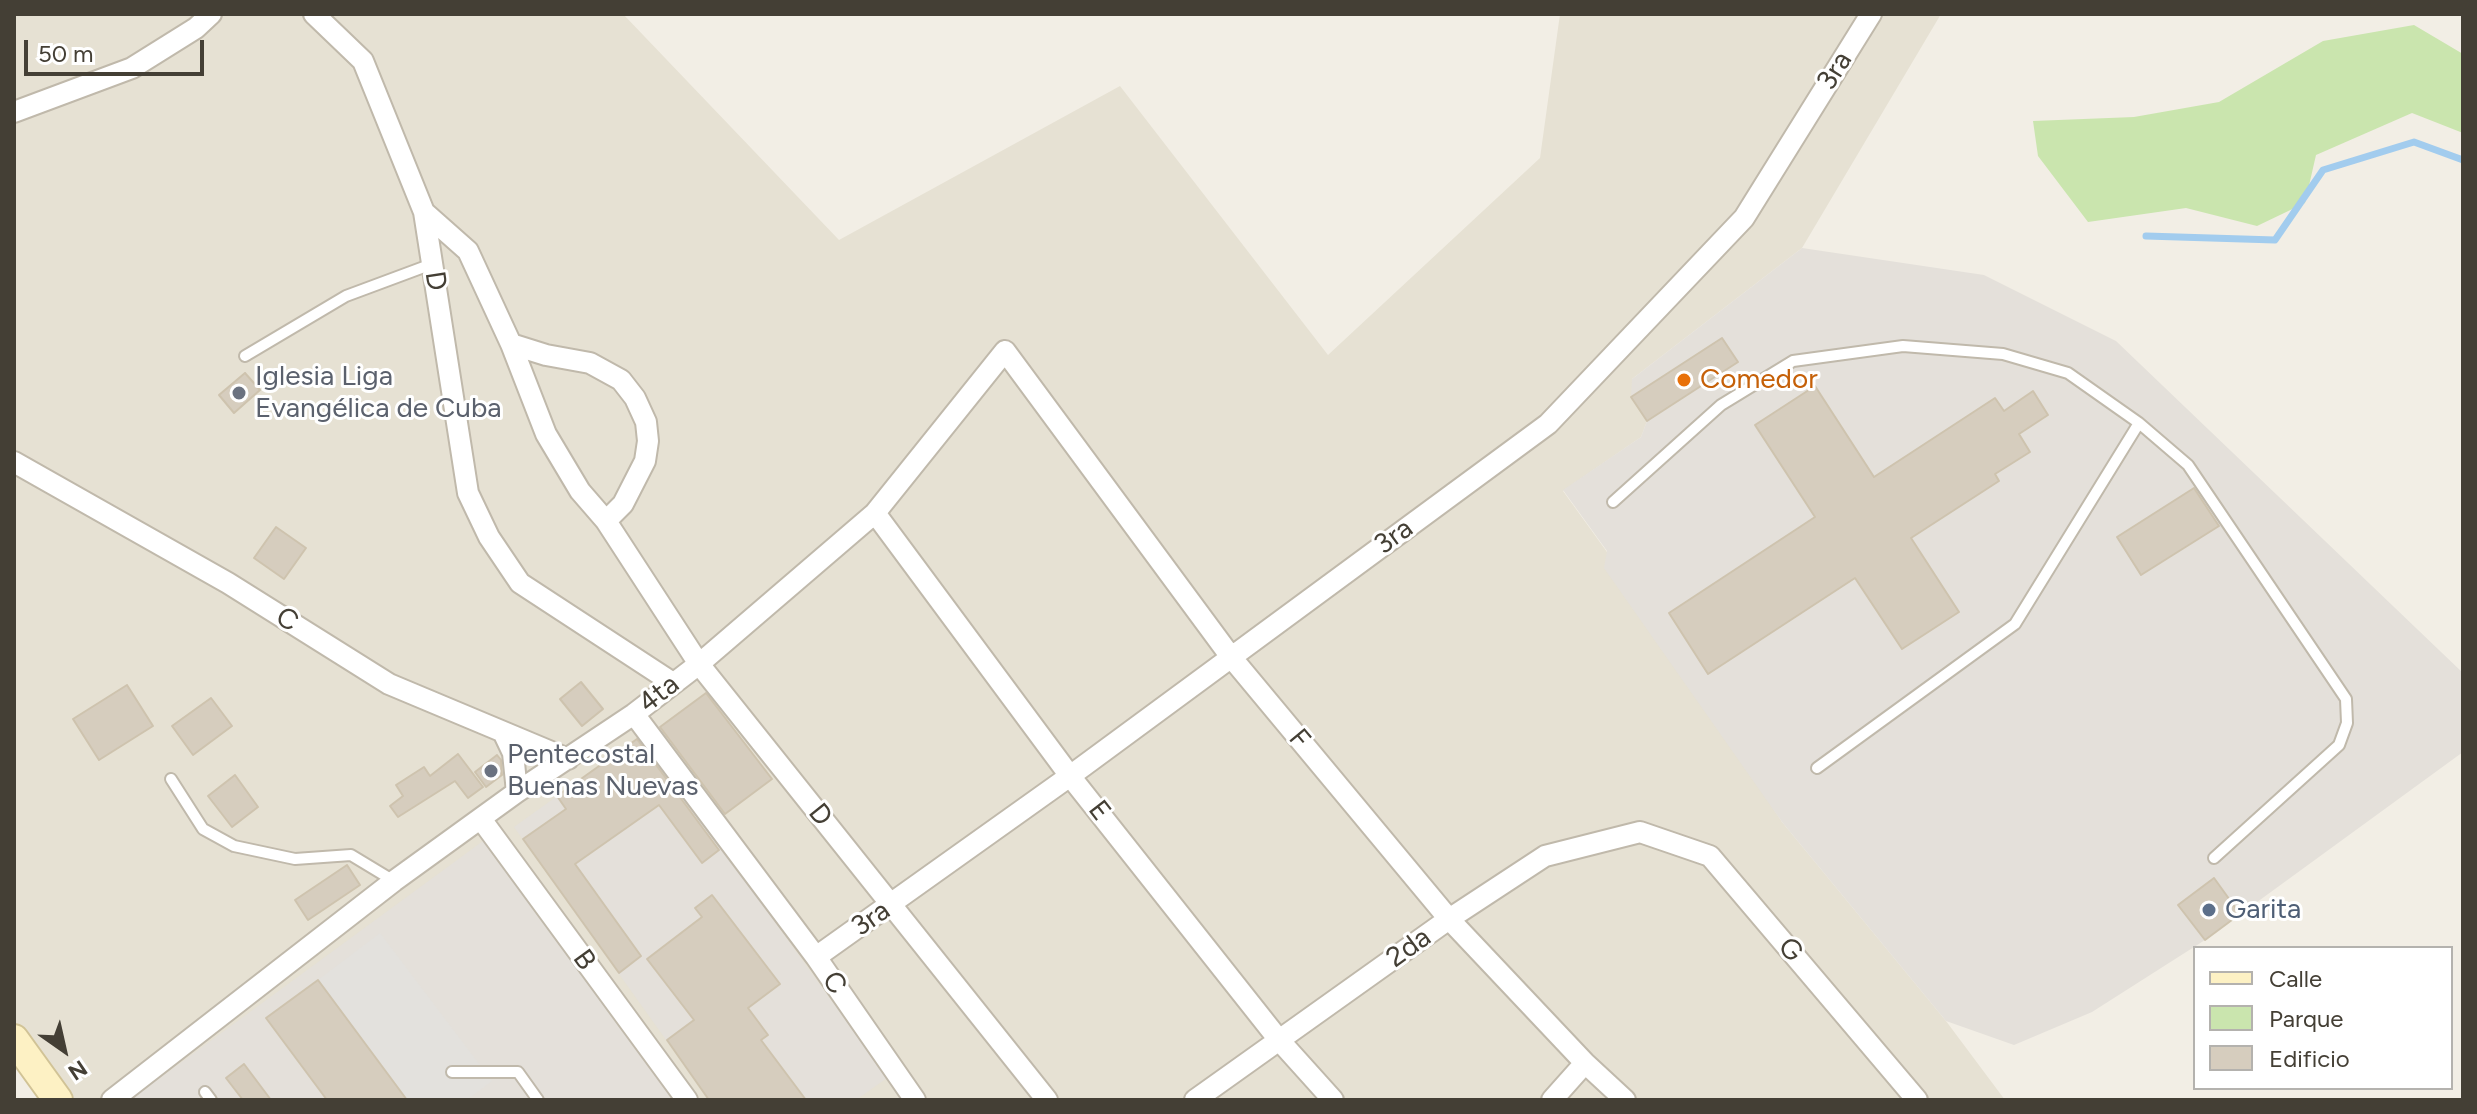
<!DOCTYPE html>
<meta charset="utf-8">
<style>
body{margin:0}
#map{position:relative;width:2477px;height:1114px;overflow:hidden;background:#f2eee5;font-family:Figtree,sans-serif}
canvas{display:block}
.frame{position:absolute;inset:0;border:16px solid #443f35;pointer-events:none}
.legend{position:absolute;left:2193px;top:946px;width:260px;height:144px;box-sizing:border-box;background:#fff;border:2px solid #b4b2ae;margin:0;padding:10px 14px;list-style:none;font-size:24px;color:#443f35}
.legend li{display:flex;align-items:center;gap:16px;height:40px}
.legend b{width:40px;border:2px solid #b4b2ae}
.north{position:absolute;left:24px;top:1010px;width:80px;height:80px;-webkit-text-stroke:6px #fff;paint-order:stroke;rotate:146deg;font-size:22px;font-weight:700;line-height:32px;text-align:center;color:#443f35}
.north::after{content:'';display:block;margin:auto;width:28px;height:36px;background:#443f35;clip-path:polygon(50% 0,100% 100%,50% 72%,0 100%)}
.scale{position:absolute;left:24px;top:40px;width:180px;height:36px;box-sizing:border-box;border:4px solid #443f35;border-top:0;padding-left:10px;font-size:24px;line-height:28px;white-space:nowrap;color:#443f35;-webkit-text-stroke:6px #fff;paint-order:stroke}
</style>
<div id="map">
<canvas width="2477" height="1114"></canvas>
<div class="frame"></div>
<ul class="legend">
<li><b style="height:10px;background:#fdf1c4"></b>Calle</li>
<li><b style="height:22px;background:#cae5ae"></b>Parque</li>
<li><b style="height:22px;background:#d6cdbe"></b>Edificio</li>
</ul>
<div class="north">N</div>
<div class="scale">50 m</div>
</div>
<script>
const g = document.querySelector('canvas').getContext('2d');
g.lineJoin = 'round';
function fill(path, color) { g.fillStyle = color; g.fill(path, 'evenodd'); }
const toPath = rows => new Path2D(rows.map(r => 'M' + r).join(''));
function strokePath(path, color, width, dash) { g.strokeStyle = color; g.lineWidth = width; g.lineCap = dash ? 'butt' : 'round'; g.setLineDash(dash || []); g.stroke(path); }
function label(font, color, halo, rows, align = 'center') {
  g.font = font + ' Figtree,sans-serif'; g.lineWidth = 6; g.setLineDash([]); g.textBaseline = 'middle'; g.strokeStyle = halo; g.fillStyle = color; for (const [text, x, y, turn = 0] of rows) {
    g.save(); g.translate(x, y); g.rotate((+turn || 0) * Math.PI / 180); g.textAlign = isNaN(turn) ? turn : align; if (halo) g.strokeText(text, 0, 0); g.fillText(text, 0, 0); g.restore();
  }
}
const residential = toPath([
 [14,14,623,14,839,240,1120,86,1328,355,1540,158,1560,14,1941,14,1802,248,1632,379,1647,421,1641,437,1563,491,1607,552,1782,822,1946,1021,2005,1100,41,1100,14,1065]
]);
const industrial = toPath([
 [1802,248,1984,275,2116,341,2463,673,2463,752,2205,940,2092,1012,2014,1045,1946,1021,1782,822,1604,568,1607,551,1563,490,1641,437,1647,421,1631,397,1632,379],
 [641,736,887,1078,856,1100,709,1100,514,827],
 [483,841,674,1100,130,1100]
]);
const green = toPath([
 [2414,25,2463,54,2463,133,2412,113,2316,155,2305,203,2257,226,2186,208,2088,222,2038,156,2033,121,2134,117,2219,102,2323,41]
]);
const parking = toPath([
 [380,933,492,1081,467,1100,407,1100,318,980]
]);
const stream = toPath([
 [2146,236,2275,240,2323,170,2414,142,2463,160]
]);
const building = toPath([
 [1722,338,1738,362,1647,421,1631,397,1722,338],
 [245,373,260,390,234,413,219,395,245,373],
 [1815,386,1874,477,1995,398,2004,411,2033,391,2048,415,2019,434,2030,452,1995,474,1999,481,1911,538,1959,612,1902,649,1855,578,1708,674,1669,613,1815,517,1755,425,1815,386],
 [2194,488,2219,526,2141,575,2117,537,2194,488],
 [276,527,306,548,284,579,254,558,276,527],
 [581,682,603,709,582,726,560,699,581,682],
 [127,685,153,726,99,760,73,719,127,685],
 [706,693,772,779,725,814,660,727,706,693],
 [211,698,232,726,193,755,172,726,211,698],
 [637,739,719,850,702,863,659,805,575,864,641,956,619,973,523,839,566,809,557,796,637,739],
 [458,754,483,787,468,798,455,781,398,817,390,806,403,796,396,785,424,767,430,776,458,754],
 [497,755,501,760,502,775,486,787,475,772,497,755],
 [235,775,258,807,232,827,208,796,235,775],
 [347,865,360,885,308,920,295,900,347,865],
 [2214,878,2240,914,2205,940,2178,905,2214,878],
 [712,895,780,984,748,1008,768,1035,761,1040,806,1100,709,1100,667,1040,694,1020,647,959,702,917,695,908,712,895],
 [318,980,407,1100,327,1100,266,1018,318,980],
 [244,1064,271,1100,243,1100,226,1078,244,1064]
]);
const lane = toPath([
 [245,356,346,296,432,264],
 [1613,502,1721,405,1793,361,1903,346,2003,354,2068,373,2139,423,2188,465,2346,699,2347,723,2339,745,2214,858],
 [1817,768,2015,624,2139,423],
 [171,779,203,829,234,846,295,859,351,855,394,881],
 [452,1072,518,1072,538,1100],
 [205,1092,211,1100]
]);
const street = toPath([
 [314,14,363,61,424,212,468,493,489,537,520,583,673,683],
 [14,112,132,68,196,28,211,14],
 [424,212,468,251,511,344,546,434,580,491,606,521,699,664,1047,1100],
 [511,344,546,355,590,363,621,380,635,398,646,422,648,441,645,461,623,504,606,521],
 [14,462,228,583,389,684,568,759],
 [875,513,1070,776,1279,1040,1333,1100],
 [634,714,816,957,915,1100],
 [504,734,513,753,517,792],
 [481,819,687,1100],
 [816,957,1070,776,1548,424,1744,218,1871,14],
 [112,1100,394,881,517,792,634,714,699,664,875,513,1005,351,1231,657,1449,919,1585,1063,1625,1100],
 [1195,1100,1449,919,1545,856,1640,832,1710,856,1917,1100],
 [1552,1100,1585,1063]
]);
const secondary = toPath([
 [14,1039,58,1100]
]);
const markers = [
 [1684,380,8,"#e8710a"],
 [239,393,8,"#6b7280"],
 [491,771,8,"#6b7280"],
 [2209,910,8,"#5c6f8a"]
];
const streetNames = [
 ["3ra",1835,71,-58],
 ["D",435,281,81],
 ["3ra",1394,537,-36],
 ["C",287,620,32],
 ["4ta",659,694,-38],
 ["F",1299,739,50],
 ["E",1099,811,52],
 ["D",820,815,51],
 ["3ra",871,919,-35],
 ["2da",1409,948,-36],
 ["G",1790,950,50],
 ["B",584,960,54],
 ["C",834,983,55]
];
const worshipNames = [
 ["Iglesia Liga",255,377],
 ["Evangélica de Cuba",255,409],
 ["Pentecostal",507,755],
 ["Buenas Nuevas",507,787]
];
const foodNames = [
 ["Comedor",1700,380]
];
const serviceNames = [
 ["Garita",2225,910]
];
fill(residential, '#e6e1d3');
fill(industrial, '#e4e0da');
fill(green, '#cae5ae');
fill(parking, '#e3e1dd');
strokePath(stream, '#a2ccee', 7);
fill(building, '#d6cdbe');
strokePath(building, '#cec3ae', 2);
strokePath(lane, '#c0b9ab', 14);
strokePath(street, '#c0b9ab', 24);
strokePath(secondary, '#d1c396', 32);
strokePath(lane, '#fff', 10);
strokePath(street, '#fff', 20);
strokePath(secondary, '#fdf1c4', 28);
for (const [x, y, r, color] of markers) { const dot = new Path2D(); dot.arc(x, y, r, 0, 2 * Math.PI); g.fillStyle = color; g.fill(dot); strokePath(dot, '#fff', 3); }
label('28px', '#443f35', '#fff', streetNames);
label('28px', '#5b616d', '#fff', worshipNames, 'left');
label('28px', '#c56008', '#fff', foodNames, 'left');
label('28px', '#4e5e75', '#fff', serviceNames, 'left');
</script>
